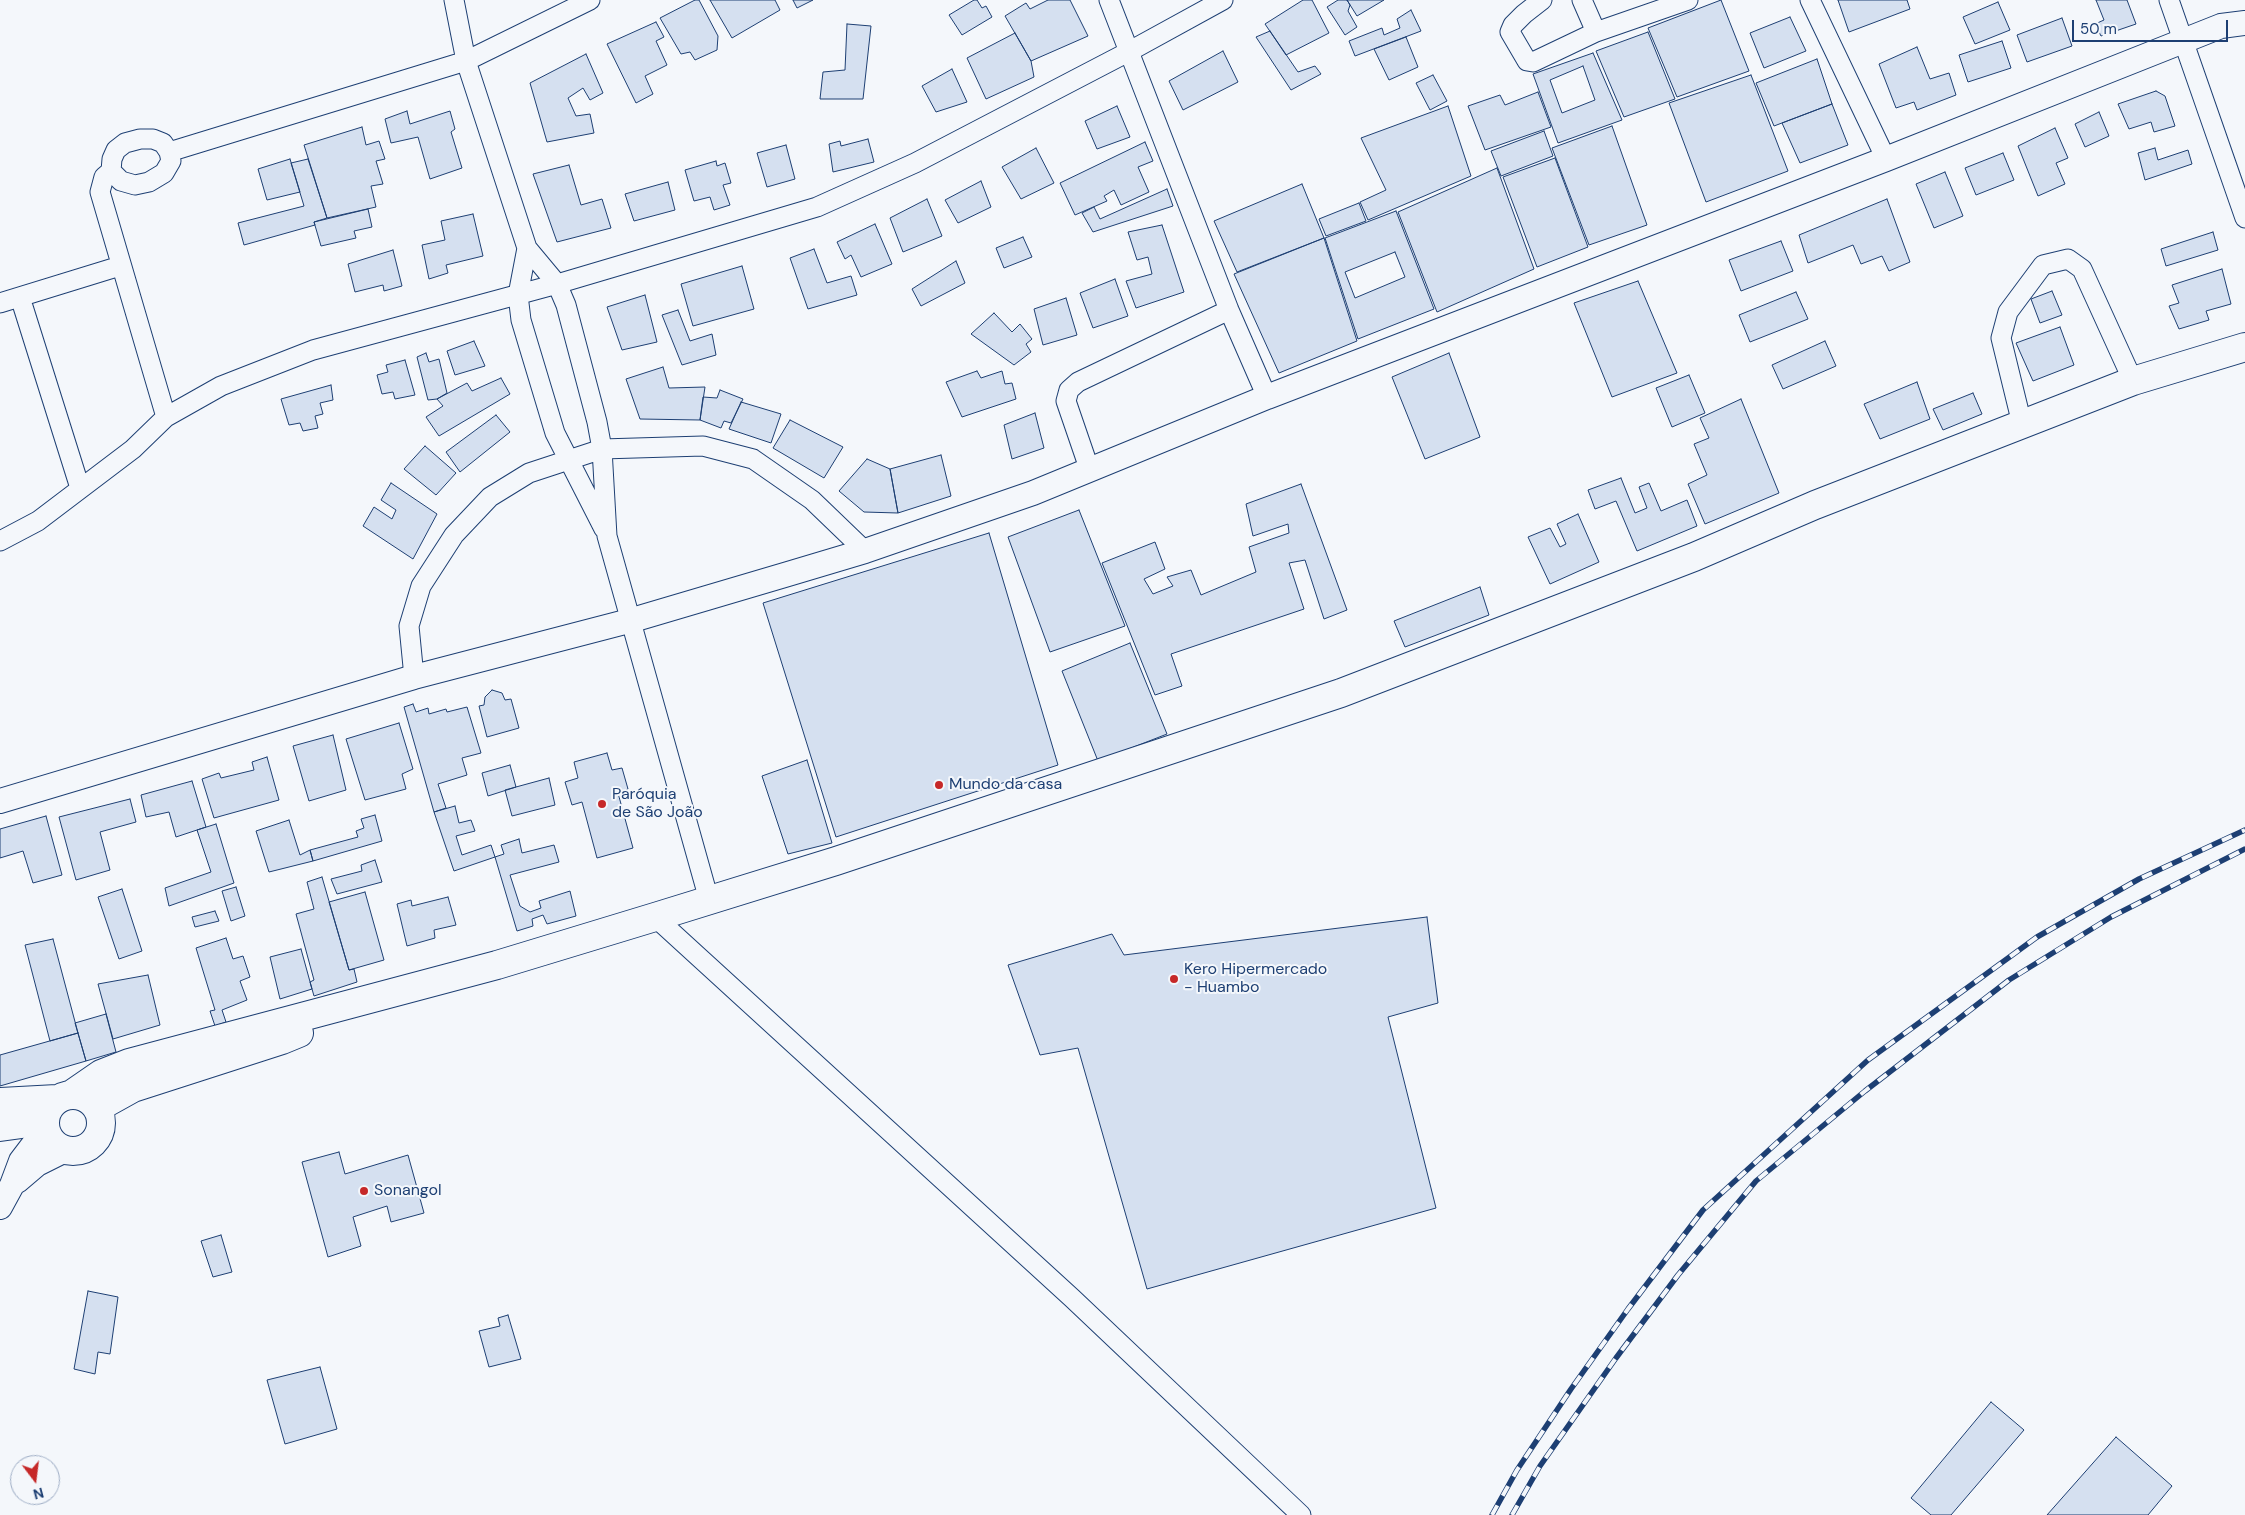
<!DOCTYPE html>
<meta charset="utf-8">
<style>
body{margin:0}
#map{position:relative;width:2245px;height:1515px;overflow:hidden;background:#f4f7fb;font-family:"DM Sans",sans-serif}
canvas{display:block}
.north{position:absolute;left:10px;top:1455px;width:50px;height:50px;box-sizing:border-box;background:#f4f7fb;border:1px solid #9eadc5;border-radius:50%;rotate:165deg;font-size:14px;font-weight:700;line-height:20px;text-align:center;color:#1d3f73}
.north::after{content:'';display:block;margin:auto;width:18px;height:22px;background:#c62828;clip-path:polygon(50% 0,100% 100%,50% 72%,0 100%)}
.scale{position:absolute;left:2072px;top:20px;width:156px;height:22px;box-sizing:border-box;border:2px solid #1d3f73;border-top:0;padding-left:6px;font-size:15px;line-height:18px;white-space:nowrap;color:#1d3f73;-webkit-text-stroke:4px #f4f7fb;paint-order:stroke}
</style>
<div id="map">
<canvas width="2245" height="1515"></canvas>
<div class="north">N</div>
<div class="scale">50 m</div>
</div>
<script>
const g = document.querySelector('canvas').getContext('2d');
g.lineJoin = 'round';
function fill(path, color) { g.fillStyle = color; g.fill(path, 'evenodd'); }
const toPath = rows => new Path2D(rows.map(r => 'M' + r).join(''));
function strokePath(path, color, width, dash) { g.strokeStyle = color; g.lineWidth = width; g.lineCap = dash ? 'butt' : 'round'; g.setLineDash(dash || []); g.stroke(path); }
function label(font, color, halo, rows, align = 'center') {
  g.font = font + ' "DM Sans",sans-serif'; g.lineWidth = 4; g.setLineDash([]); g.textBaseline = 'middle'; g.strokeStyle = halo; g.fillStyle = color; for (const [text, x, y, turn = 0] of rows) {
    g.save(); g.translate(x, y); g.rotate((+turn || 0) * Math.PI / 180); g.textAlign = isNaN(turn) ? turn : align; if (halo) g.strokeText(text, 0, 0); g.fillText(text, 0, 0); g.restore();
  }
}
const building = toPath([
 [695,0,699,0,718,36,717,50,695,60,690,52,681,54,660,18,695,0],
 [710,0,775,0,780,10,732,38,710,0],
 [793,0,813,0,797,8,793,0],
 [974,0,977,0,982,8,986,6,992,17,962,35,949,15,974,0],
 [1048,0,1070,0,1088,36,1031,61,1005,16,1026,3,1030,9,1048,0],
 [1303,0,1312,0,1329,33,1286,55,1265,24,1303,0],
 [1338,0,1347,0,1350,5,1348,11,1357,27,1345,35,1327,7,1338,0],
 [1347,0,1384,0,1357,16,1347,0],
 [1721,0,1749,71,1677,97,1648,28,1721,0],
 [1838,0,1907,0,1910,9,1849,32,1838,0],
 [2096,0,2127,0,2136,24,2101,36,2095,24,2104,20,2096,0],
 [1998,2,2010,30,1975,44,1963,17,1998,2],
 [1411,10,1421,31,1355,56,1349,41,1382,28,1384,35,1400,28,1397,19,1411,10],
 [1790,17,1806,51,1764,68,1750,33,1790,17],
 [2062,18,2072,46,2027,62,2017,35,2062,18],
 [656,22,664,37,656,41,667,65,645,76,653,94,636,103,607,44,656,22],
 [847,24,871,26,863,99,820,99,823,72,845,70,847,24],
 [1270,31,1298,72,1315,66,1321,74,1291,90,1256,37,1270,31],
 [1648,32,1675,99,1624,117,1596,51,1648,32],
 [1015,33,1031,61,1034,77,986,99,967,58,1015,33],
 [1406,37,1418,67,1389,80,1374,49,1406,37],
 [2002,41,2011,68,1968,82,1959,55,2002,41],
 [1917,47,1930,79,1949,73,1956,95,1917,110,1914,102,1896,108,1879,64,1917,47],
 [1223,51,1238,82,1183,110,1169,81,1223,51],
 [1593,53,1622,120,1558,143,1533,74,1593,53],
 [586,54,603,93,590,100,583,88,568,98,576,116,590,114,594,133,547,142,530,83,586,54],
 [1817,59,1832,104,1774,126,1756,83,1817,59],
 [1583,66,1595,100,1562,113,1550,80,1583,66],
 [952,69,967,102,936,112,922,86,952,69],
 [1433,75,1447,101,1430,110,1416,83,1433,75],
 [1751,75,1788,171,1706,202,1669,103,1751,75],
 [2156,91,2165,96,2175,126,2154,132,2151,122,2129,129,2118,104,2156,91],
 [1538,92,1551,127,1485,150,1468,106,1500,95,1505,105,1538,92],
 [1832,104,1848,145,1800,163,1782,123,1832,104],
 [1117,106,1130,137,1097,149,1085,121,1117,106],
 [1448,106,1471,176,1368,220,1360,202,1386,190,1361,138,1448,106],
 [407,111,410,124,450,111,455,129,451,132,462,168,430,179,418,137,391,143,385,119,407,111],
 [2099,112,2109,136,2085,147,2075,124,2099,112],
 [1612,126,1647,225,1589,245,1552,148,1612,126],
 [362,127,366,145,379,141,385,159,376,161,383,184,371,186,376,207,327,218,304,145,362,127],
 [2055,128,2068,158,2056,163,2065,184,2038,196,2018,146,2055,128],
 [1544,131,1553,156,1501,176,1491,151,1544,131],
 [868,139,874,162,833,172,829,144,840,141,841,146,868,139],
 [1145,142,1153,161,1138,167,1149,192,1121,205,1114,190,1104,196,1107,201,1075,215,1060,183,1145,142],
 [786,145,795,179,767,187,757,153,786,145],
 [1036,148,1054,183,1021,199,1002,167,1036,148],
 [2155,148,2158,160,2188,150,2192,164,2145,180,2138,153,2155,148],
 [2003,153,2014,180,1976,195,1965,168,2003,153],
 [1555,158,1588,247,1537,267,1503,177,1555,158],
 [290,159,300,192,267,200,258,169,290,159],
 [308,159,327,218,314,222,315,225,244,245,238,223,304,206,291,163,308,159],
 [716,161,717,166,725,163,731,183,723,185,730,205,714,210,710,197,694,201,685,170,716,161],
 [569,165,581,205,602,199,611,228,557,242,533,174,569,165],
 [1497,168,1534,269,1437,312,1398,212,1497,168],
 [1945,172,1963,216,1934,228,1916,184,1945,172],
 [981,181,991,207,958,223,945,200,981,181],
 [668,182,675,210,634,221,625,194,668,182],
 [1302,184,1324,238,1237,272,1214,221,1302,184],
 [1167,189,1173,206,1093,232,1082,213,1094,207,1100,219,1167,189],
 [927,199,942,236,903,252,890,218,927,199],
 [1887,199,1910,262,1889,271,1882,256,1861,264,1853,245,1808,263,1799,235,1887,199],
 [1359,203,1366,221,1326,236,1319,219,1359,203],
 [368,209,372,227,354,231,356,238,321,246,314,222,368,209],
 [1396,211,1434,309,1358,339,1325,238,1396,211],
 [473,214,483,256,446,265,448,273,429,279,422,245,445,240,441,221,473,214],
 [875,224,892,264,861,277,851,255,845,259,837,242,875,224],
 [1162,225,1184,292,1136,308,1126,281,1152,274,1148,257,1137,260,1128,232,1162,225],
 [2213,232,2218,250,2166,266,2161,249,2213,232],
 [1023,237,1032,257,1004,268,996,248,1023,237],
 [1324,238,1357,341,1279,373,1234,274,1324,238],
 [1781,241,1793,271,1741,291,1729,260,1781,241],
 [814,249,827,283,851,276,857,295,808,309,790,258,814,249],
 [393,250,402,286,384,291,383,285,355,292,348,264,393,250],
 [1395,252,1405,277,1355,298,1345,272,1395,252],
 [956,261,965,283,921,306,912,289,956,261],
 [742,266,754,309,693,326,681,284,742,266],
 [2222,269,2231,304,2206,311,2209,320,2179,329,2169,306,2179,303,2172,285,2222,269],
 [1115,279,1128,316,1093,328,1080,293,1115,279],
 [1638,281,1677,373,1612,397,1574,303,1638,281],
 [2052,291,2062,315,2040,323,2031,299,2052,291],
 [1796,292,1808,319,1750,342,1739,315,1796,292],
 [645,295,657,342,622,350,607,307,645,295],
 [1066,298,1077,335,1043,345,1034,309,1066,298],
 [678,310,690,341,712,334,716,355,682,365,662,315,678,310],
 [994,313,1012,332,1020,324,1032,339,1026,344,1031,352,1014,365,971,334,994,313],
 [2060,327,2074,365,2033,381,2016,343,2060,327],
 [474,341,485,366,455,375,447,351,474,341],
 [1825,341,1836,366,1783,389,1772,365,1825,341],
 [426,353,429,362,439,359,447,393,437,399,428,400,417,357,426,353],
 [1449,353,1480,437,1425,459,1392,377,1449,353],
 [405,360,415,395,395,399,393,392,382,394,377,375,388,372,386,365,405,360],
 [663,367,669,388,705,387,700,420,640,419,626,379,663,367],
 [977,371,981,378,1002,371,1005,384,1012,383,1016,399,962,417,946,382,977,371],
 [1689,375,1705,413,1672,427,1656,388,1689,375],
 [501,378,510,394,439,436,426,417,443,406,437,399,467,383,472,391,501,378],
 [1917,382,1930,419,1880,439,1864,404,1917,382],
 [331,385,333,400,320,403,323,414,315,416,318,428,303,431,300,423,289,425,281,399,331,385],
 [720,390,743,399,731,423,724,421,721,428,700,420,703,397,717,398,720,390],
 [1973,393,1982,414,1943,430,1933,409,1973,393],
 [1741,399,1779,493,1705,524,1688,484,1707,475,1694,444,1709,438,1700,418,1741,399],
 [741,402,781,414,771,443,729,429,741,402],
 [1035,413,1044,448,1012,459,1004,425,1035,413],
 [496,415,510,432,460,472,446,452,496,415],
 [790,420,843,447,824,478,773,448,790,420],
 [425,446,456,473,436,495,404,469,425,446],
 [941,455,951,496,898,513,890,469,941,455],
 [867,459,890,469,898,513,864,512,839,491,867,459],
 [1621,478,1635,513,1647,508,1639,487,1649,483,1661,511,1687,500,1697,526,1637,551,1616,501,1595,509,1588,490,1621,478],
 [391,483,437,514,413,559,363,526,374,507,392,519,396,510,381,500,391,483],
 [1301,484,1347,610,1324,619,1305,560,1289,563,1304,609,1171,654,1182,686,1155,695,1102,563,1155,542,1165,569,1144,579,1153,594,1173,586,1167,577,1191,570,1201,595,1256,572,1249,547,1289,533,1288,524,1253,536,1246,504,1301,484],
 [1079,510,1125,626,1050,652,1008,537,1079,510],
 [1578,514,1599,562,1550,584,1528,537,1550,528,1560,547,1566,544,1557,524,1578,514],
 [989,533,1058,765,836,837,763,603,989,533],
 [1480,587,1489,615,1405,647,1394,621,1480,587],
 [1130,643,1167,734,1098,761,1062,671,1130,643],
 [492,690,502,693,505,700,511,699,519,728,487,737,479,706,484,705,485,697,492,690],
 [413,704,416,712,428,708,429,714,446,709,447,712,467,707,481,753,462,758,467,775,438,784,446,808,434,812,404,707,413,704],
 [399,723,413,769,402,774,406,789,365,800,346,739,399,723],
 [333,735,346,790,309,801,293,746,333,735],
 [607,753,612,770,622,768,628,789,618,793,633,848,597,858,582,802,572,805,565,782,578,778,574,762,607,753],
 [267,757,279,800,214,818,202,779,219,773,221,778,254,770,252,762,267,757],
 [807,760,832,843,788,854,762,776,807,760],
 [510,765,516,787,488,796,482,773,510,765],
 [549,778,555,805,512,816,505,790,549,778],
 [192,781,206,827,176,837,169,812,146,817,141,795,192,781],
 [130,799,136,822,100,832,110,870,76,880,59,817,130,799],
 [455,806,459,823,471,820,475,831,456,836,462,855,491,845,495,857,454,871,434,812,455,806],
 [375,815,382,841,313,861,310,850,358,837,356,831,364,828,361,819,375,815],
 [46,816,62,875,33,883,23,851,0,858,0,829,46,816],
 [289,820,300,855,310,850,313,861,269,872,256,831,289,820],
 [216,824,234,883,169,906,165,888,211,872,197,830,216,824],
 [519,839,522,853,554,845,559,862,510,875,520,906,530,912,541,908,539,901,570,891,576,916,547,924,543,915,532,919,533,926,517,931,495,857,504,854,501,845,519,839],
 [375,860,382,882,337,894,331,879,362,871,361,865,375,860],
 [322,877,349,970,354,969,357,982,314,996,310,982,314,980,296,914,314,909,307,882,322,877],
 [236,887,245,916,231,921,222,891,236,887],
 [122,889,142,951,119,959,98,897,122,889],
 [365,892,384,960,349,970,329,902,365,892],
 [448,897,456,925,434,930,435,938,407,946,397,904,411,900,412,906,448,897],
 [215,911,219,921,195,927,192,917,215,911],
 [1427,917,1438,1003,1388,1017,1436,1208,1147,1289,1078,1048,1040,1055,1008,965,1112,934,1124,955,1427,917],
 [226,938,233,959,243,956,250,977,240,981,247,1000,222,1010,226,1022,215,1026,210,1011,215,1010,196,948,226,938],
 [53,939,78,1033,50,1041,25,945,53,939],
 [301,949,312,989,280,999,270,957,301,949],
 [148,975,160,1025,113,1039,98,984,148,975],
 [106,1014,116,1052,86,1061,75,1023,106,1014],
 [78,1033,86,1061,0,1086,0,1055,78,1033],
 [339,1152,345,1174,408,1155,424,1213,391,1222,387,1206,353,1217,361,1246,328,1257,302,1162,339,1152],
 [221,1235,232,1272,213,1277,201,1241,221,1235],
 [88,1291,118,1297,110,1354,98,1352,95,1374,74,1369,88,1291],
 [508,1315,521,1359,489,1367,479,1331,500,1326,498,1318,508,1315],
 [320,1367,337,1429,285,1444,267,1380,320,1367],
 [1991,1402,2024,1430,1951,1515,1931,1515,1911,1498,1991,1402],
 [2116,1437,2172,1486,2148,1515,2047,1515,2116,1437]
]);
const minor = toPath([
 [454,0,466,61,527,248,557,284,566,305,597,422,602,449,607,536,709,900],
 [1109,0,1229,310,1267,397],
 [1542,0,1524,14,1513,25,1510,32,1527,61,1533,62,1596,32],
 [1582,0,1596,32,1688,0],
 [1810,0,1886,159],
 [2169,0,2245,218],
 [169,152,466,61,590,0],
 [111,171,121,181,135,185,149,182,164,173,171,161,169,152,163,143,153,139,140,139,125,143,116,150,112,159,111,171,104,177,100,192,166,417],
 [527,248,518,295,521,320,555,433,604,529],
 [20,297,80,488],
 [0,303,120,266],
 [2022,424,2001,338,2008,312,2043,265,2068,259,2082,269,2133,381],
 [1090,471,1066,401,1069,390,1078,382,1229,310],
 [0,541,38,521,133,449,166,417,221,386,313,350,557,284,817,207,915,163,1130,51,1223,0],
 [414,677,409,626,421,586,454,535,490,497,529,473,602,449,703,446,753,459,812,500,865,551],
 [655,917,1072,1298,1301,1515]
]);
const tertiary = toPath([
 [0,801,414,677,629,621,788,574,865,551,1033,493,1267,397,1886,159,2221,26,2245,23],
 [17,1181,37,1164,65,1150],
 [0,1207,12,1185,21,1161,37,1140,46,1133]
]);
const primary = toPath([
 [72,1094,101,1074,129,1063,497,965,655,917,836,861,1341,693,1694,557,1815,505,2133,381,2245,347],
 '45 1123a28 28 0 1 1 56 0a28 28 0 1 1-56 0Z',
 [0,1102,57,1099],
 [97,1108,133,1088,282,1040,299,1033],
 [0,1127,44,1121]
]);
const rail = toPath([
 [1492,1515,1517,1470,1571,1389,1628,1309,1703,1210,1868,1060,2037,937,2139,879,2245,830],
 [1512,1515,1540,1466,1616,1358,1678,1275,1756,1181,1865,1091,2009,980,2111,917,2245,849]
]);
const markers = [
 [939,785,5,"#c62828"],
 [602,804,5,"#c62828"],
 [1174,979,5,"#c62828"],
 [364,1191,5,"#c62828"]
];
const poiNames = [
 ["Mundo da casa",949,785],
 ["Paróquia",612,795],
 ["de São João",612,813],
 ["Kero Hipermercado",1184,970],
 ["- Huambo",1184,988],
 ["Sonangol",374,1191]
];
fill(building, '#d5e0f0');
strokePath(building, '#1d3f73', 1);
strokePath(minor, '#1d3f73', 21);
strokePath(tertiary, '#1d3f73', 26);
strokePath(primary, '#1d3f73', 30);
strokePath(minor, '#f4f7fb', 19);
strokePath(tertiary, '#f4f7fb', 24);
strokePath(primary, '#f4f7fb', 28);
strokePath(rail, '#1d3f73', 5.5);
strokePath(rail, '#f4f7fb', 4, [11]);
for (const [x, y, r, color] of markers) { const dot = new Path2D(); dot.arc(x, y, r, 0, 2 * Math.PI); g.fillStyle = color; g.fill(dot); strokePath(dot, '#f4f7fb', 2); }
label('16px', '#1d3f73', '#f4f7fb', poiNames, 'left');
</script>
